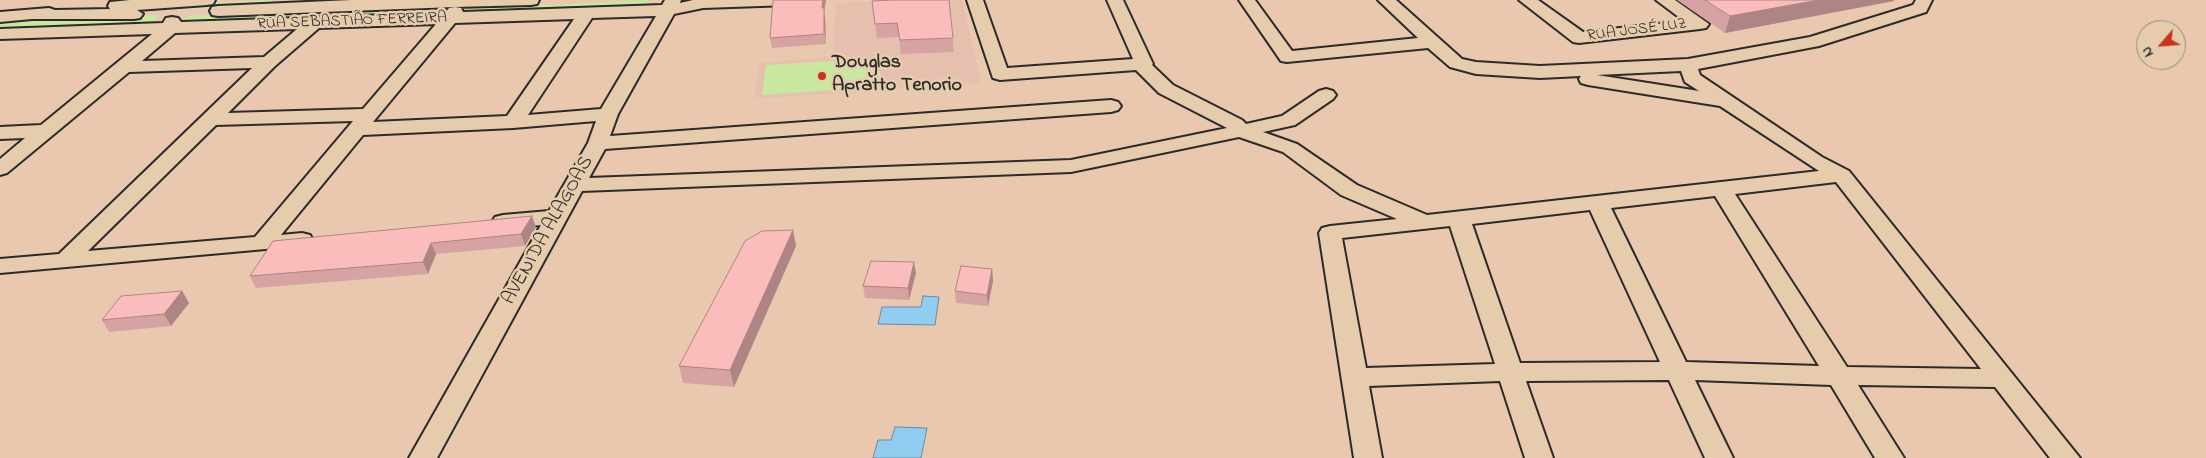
<!DOCTYPE html>
<meta charset="utf-8">
<style>
body{margin:0}
#map{position:relative;width:2206px;height:458px;overflow:hidden;background:#eac8b0;font-family:"Indie Flower",sans-serif}
canvas{display:block}
.north{position:absolute;left:2136px;top:20px;width:50px;height:50px;box-sizing:border-box;background:#e6cbad;border:1px solid #9b8b79;border-radius:50%;rotate:243deg;font-size:14px;font-weight:700;line-height:20px;text-align:center;color:#2b2b2b}
.north::after{content:'';display:block;margin:auto;width:18px;height:22px;background:#c8321e;clip-path:polygon(50% 0,100% 100%,50% 72%,0 100%)}
</style>
<div id="map">
<canvas width="2206" height="458"></canvas>
<div class="north">N</div>
</div>
<script>
const g = document.querySelector('canvas').getContext('2d');
g.lineJoin = 'round';
function fill(path, color) { g.fillStyle = color; g.fill(path, 'evenodd'); }
const toPath = rows => new Path2D(rows.map(r => 'M' + r).join(''));
function strokePath(path, color, width, dash) { g.strokeStyle = color; g.lineWidth = width; g.lineCap = dash ? 'butt' : 'round'; g.setLineDash(dash || []); g.stroke(path); }
function label(font, color, halo, rows, align = 'center') {
  g.font = font + ' "Indie Flower",sans-serif'; g.lineWidth = 5; g.setLineDash([]); g.textBaseline = 'middle'; g.strokeStyle = halo; g.fillStyle = color; for (const [text, x, y, turn = 0] of rows) {
    g.save(); g.translate(x, y); g.rotate((+turn || 0) * Math.PI / 180); g.textAlign = isNaN(turn) ? turn : align; if (halo) g.strokeText(text, 0, 0); g.fillText(text, 0, 0); g.restore();
  }
}
const built = toPath([
 [892,0,962,0,981,83,754,99,760,63,832,57,836,4]
]);
const green = toPath([
 [273,0,266,6,131,11,137,7],
 [649,0,649,7,461,17,465,9],
 [445,8,440,17,182,23,187,16,311,10],
 [159,15,152,25,0,30,0,21],
 [879,58,881,87,762,95,766,65]
]);
const water = toPath([
 [923,296,939,297,935,325,878,324,882,307,921,307,923,296],
 [895,427,927,428,921,458,873,458,878,440,891,440,895,427]
]);
const minor = toPath([
 [130,0,215,0,213,4,207,5,137,10,143,14,140,18,134,19,32,19,0,22,0,12,49,8,55,10,110,9,108,6,110,2,130,0],
 [351,0,539,0,537,4,531,5,455,7,461,8,463,12,662,5,665,0,681,0,680,3,693,0,798,0,796,4,790,5,703,8,674,14,618,114,610,136,1111,100,1118,102,1121,106,1118,110,1111,112,605,149,589,178,1071,160,1227,128,1159,93,1136,70,1000,80,993,78,967,0,983,0,1007,68,1133,59,1107,0,1123,0,1153,64,1152,65,1173,85,1242,120,1246,124,1282,116,1319,91,1326,89,1333,91,1336,95,1333,99,1295,125,1263,132,1297,144,1357,185,1427,215,1819,171,1720,106,1588,85,1581,83,1579,79,1581,76,1540,78,1476,74,1450,67,1428,48,1287,62,1281,61,1239,0,1255,0,1292,51,1418,38,1378,0,1396,0,1462,59,1476,62,1540,66,1688,59,1810,37,1913,5,1916,0,1932,0,1926,12,1819,46,1698,69,1700,75,1822,157,1849,171,2080,458,2050,458,1995,387,1858,385,1904,458,1875,458,1831,385,1695,380,1733,458,1705,458,1669,380,1526,381,1553,458,1525,458,1500,381,1369,386,1382,458,1354,458,1319,233,1322,228,1330,226,1397,219,1341,195,1283,152,1239,137,1071,172,582,191,437,458,409,458,541,225,503,229,495,227,492,222,495,217,503,215,549,211,588,143,596,121,513,128,363,135,281,235,302,233,310,235,313,240,310,245,0,273,0,259,59,254,252,68,129,72,7,173,0,175,0,159,25,138,0,139,0,127,41,125,152,34,0,39,0,29,163,23,166,18,172,17,178,18,181,22,445,13,449,8,455,7,218,16,212,15,210,11,212,7,218,6,351,0],
 [656,16,601,109,528,115,592,18,656,16],
 [574,19,507,116,373,122,455,23,574,19],
 [436,24,363,109,228,113,275,66,319,28,436,24],
 [297,29,264,57,142,61,175,33,297,29],
 [1681,71,1685,82,1699,91,1597,75,1681,71],
 [353,121,255,237,88,251,216,125,353,121],
 [1836,182,1981,369,1847,367,1735,194,1836,182],
 [1715,196,1819,366,1686,362,1611,208,1715,196],
 [1590,210,1660,362,1520,363,1472,224,1590,210],
 [1450,226,1495,364,1366,368,1342,238,1450,226],
 [1519,0,1538,0,1583,32,1684,21,1656,0,1675,0,1709,24,1706,28,1700,29,1579,43,1573,42,1519,0]
]);
const wall = toPath([
 [773,0,826,0,824,11,825,17,826,44,772,48,770,38],
 [949,0,954,52,901,54,899,37,877,38,872,1],
 [1677,0,1894,0,1894,1,1725,33],
 [536,227,525,246,436,254,428,274,256,288,250,276,273,241],
 [793,230,796,246,734,387,683,383,679,366],
 [992,269,993,281,988,306,956,303,955,291],
 [916,273,909,300,865,298,863,286],
 [182,291,189,303,171,326,109,332,102,320]
]);
const shadedWall = toPath([
 [823,0,826,0,824,11,825,17,826,44,822,8],
 [1819,0,1894,0,1894,1,1725,33,1730,16],
 [532,216,536,227,525,246,521,234],
 [793,230,796,246,734,387,730,370],
 [431,243,436,254,428,274,423,262],
 [914,262,916,273,909,300,908,288],
 [992,269,993,281,988,306,987,295],
 [182,291,189,303,171,326,164,314]
]);
const building = toPath([
 [773,0,823,0,822,8,824,8,824,34,770,38,773,0],
 [894,0,949,0,953,38,900,40,897,23,875,24,872,1,894,0],
 [1705,0,1819,0,1730,16,1705,0],
 [532,216,521,234,431,243,423,262,250,276,273,241,532,216],
 [793,230,730,370,679,366,745,241,762,231,793,230],
 [871,261,914,262,908,288,863,286,871,261],
 [961,266,992,269,987,295,955,291,961,266],
 [182,291,164,314,102,320,121,296,182,291]
]);
const markers = [
 [822,76,5,"#c8321e"]
];
const farStreetnames = [
 ["RUA SEBASTIÃO FERREIRA",352,22,-2],
 ["RUA JOSÉ LUZ",1637,31,-7]
];
const poiNames = [
 ["Douglas",832,64],
 ["Apratto Tenorio",832,87]
];
const streetNames = [
 ["AVENIDA ALAGOAS",549,231,-61]
];
fill(built, '#e7bfaf');
fill(green, '#c8e8a0');
fill(water, '#90cdf1');
strokePath(water, '#688ca2', 1);
strokePath(minor, '#2b2b2b', 4);
fill(minor, '#e6cbad');
fill(wall, '#d7a3a2');
fill(shadedWall, '#af8484');
fill(building, '#fabdbc');
strokePath(building, '#af8484', 1);
for (const [x, y, r, color] of markers) { const dot = new Path2D(); dot.arc(x, y, r, 0, 2 * Math.PI); g.fillStyle = color; g.fill(dot); strokePath(dot, '#e6cbad', 2); }
label('16px', '#2b2b2b', '#e6cbad', farStreetnames);
label('bold 20px', '#2b2b2b', '#e6cbad', poiNames, 'left');
label('20px', '#2b2b2b', '#e6cbad', streetNames);
</script>
